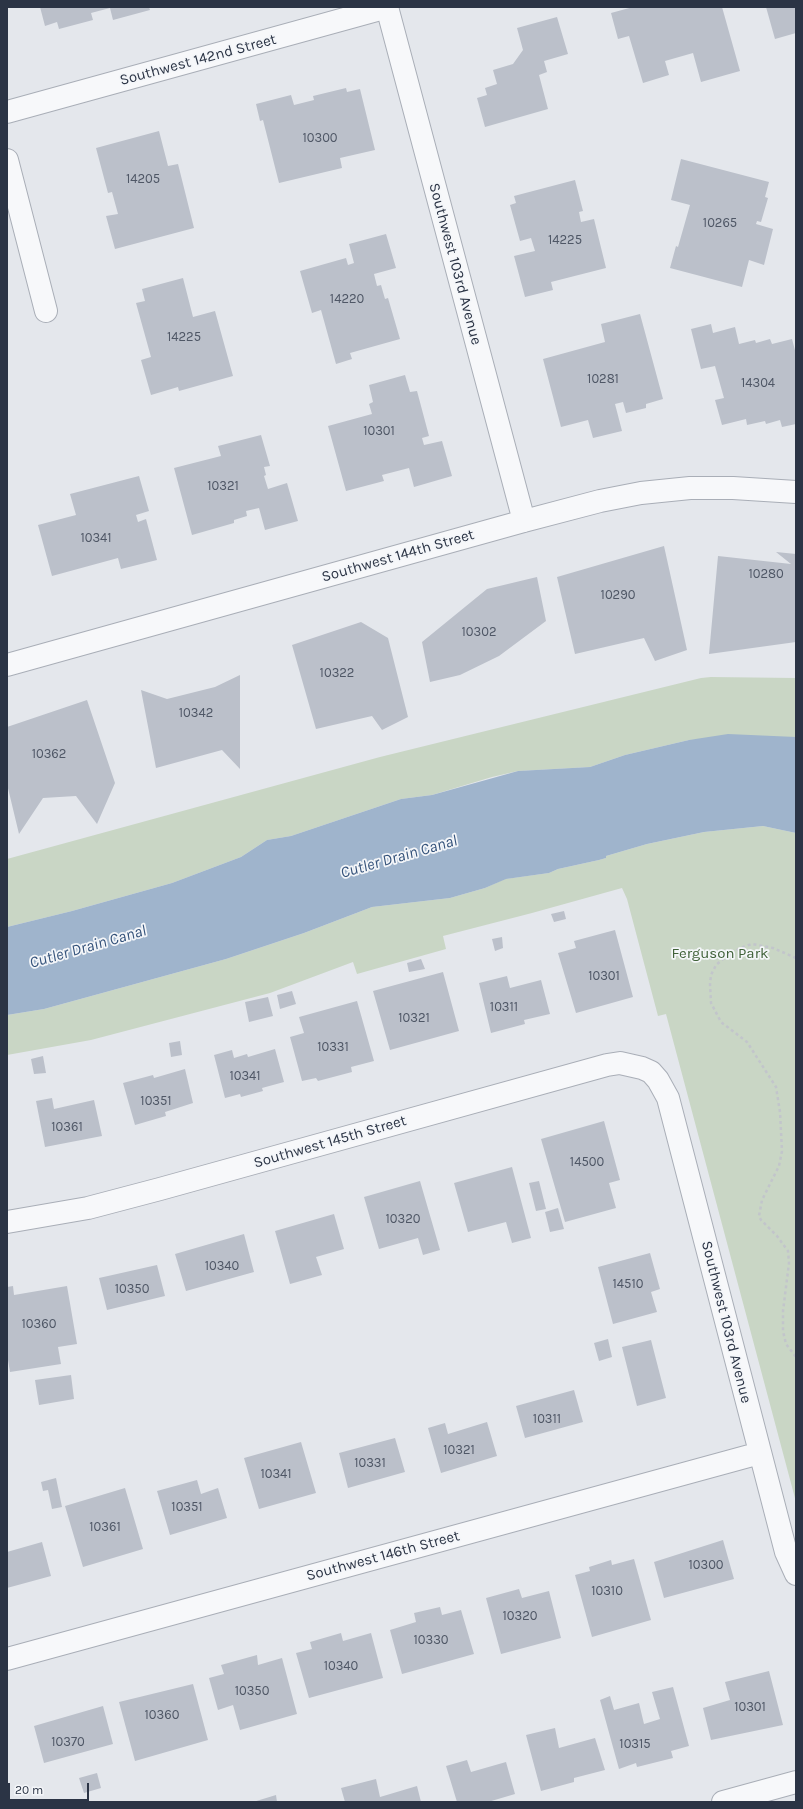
<!DOCTYPE html>
<style>
body{margin:0}
#map{position:relative;width:803px;height:1809px;overflow:hidden;background:#e4e7ec;font-family:Karla,sans-serif}
canvas{display:block}
.frame{position:absolute;inset:0;border:8px solid #2b3445;pointer-events:none}
.scale{position:absolute;left:8px;top:1783px;width:81px;height:18px;box-sizing:border-box;border:2px solid #2b3445;border-top:0;padding-left:5px;font-size:12px;line-height:14px;white-space:nowrap;color:#2b3445;-webkit-text-stroke:3px #f4f6f9;paint-order:stroke}
</style>
<div id="map">
<canvas width="803" height="1809"></canvas>
<div class="frame"></div>
<div class="scale">20 m</div>
</div>
<script>
const g = document.querySelector('canvas').getContext('2d');
g.lineJoin = 'round';
function fill(path, color) { g.fillStyle = color; g.fill(path, 'evenodd'); }
const toPath = rows => new Path2D(rows.map(r => 'M' + r).join(''));
function strokePath(path, color, width, dash) { g.strokeStyle = color; g.lineWidth = width; g.lineCap = dash ? 'butt' : 'round'; g.setLineDash(dash || []); g.stroke(path); }
function label(font, color, halo, rows, align = 'center') {
  g.font = font + ' Karla,sans-serif'; g.lineWidth = 3.5; g.setLineDash([]); g.textBaseline = 'middle'; g.strokeStyle = halo; g.fillStyle = color; for (const [text, x, y, turn = 0] of rows) {
    g.save(); g.translate(x, y); g.rotate((+turn || 0) * Math.PI / 180); g.textAlign = isNaN(turn) ? turn : align; if (halo) g.strokeText(text, 0, 0); g.fillText(text, 0, 0); g.restore();
  }
}
const green = toPath([
 [711,677,796,678,796,737,765,737,689,740,625,755,590,767,518,771,492,777,432,795,401,799,291,836,267,840,241,857,172,883,72,911,7,927,7,859,380,757,701,678],
 [763,826,796,833,796,1502,666,1014,658,1016,627,899,622,888,532,913,443,936,446,949,357,974,353,962,270,993,91,1040,7,1055,7,1015,44,1009,226,959,304,933,372,907,450,898,485,888,505,879,549,873,558,869,599,860,606,858,606,856,647,844,704,832]
]);
const water = toPath([
 [728,734,796,737,796,833,763,826,704,832,647,844,606,856,606,858,599,860,558,869,549,873,506,879,485,888,450,898,372,907,304,933,226,959,44,1009,7,1015,7,927,72,911,172,883,241,857,267,840,291,836,401,799,432,795,518,771,590,767,625,755,689,740]
]);
const building = toPath([
 [40,7,149,7,150,10,113,20,110,8,91,13,93,20,59,29,57,22,45,26],
 [633,7,722,7,740,71,701,82,693,53,665,61,669,75,643,83,629,36,618,39,611,13],
 [766,7,796,7,796,33,775,39],
 [557,17,568,54,544,61,547,72,539,75,548,109,485,127,477,98,487,95,485,88,497,84,493,70,513,64,523,50,517,28],
 [346,88,347,92,360,89,375,150,340,158,342,168,279,183,263,120,260,121,256,104,291,95,294,105,314,100,313,96],
 [159,131,168,166,178,164,194,228,115,249,106,216,118,214,112,192,108,193,96,148],
 [681,159,769,182,765,197,768,198,761,222,757,221,756,224,773,229,764,265,749,260,742,287,670,268,676,246,678,247,690,205,671,200],
 [575,180,583,211,579,212,581,222,594,219,606,268,551,282,553,290,525,297,514,256,535,251,531,238,520,241,510,205,516,203,514,196],
 [386,234,396,268,374,274,377,286,381,285,385,299,388,298,400,339,350,353,352,359,336,364,321,310,312,313,300,271,346,258,348,265,354,263,349,244],
 [183,278,193,317,215,311,233,376,179,391,178,387,151,395,141,360,151,357,136,303,145,301,142,289],
 [640,314,663,399,646,404,646,408,626,413,623,402,615,404,622,431,593,438,588,420,561,427,543,359,605,342,601,324],
 [711,324,713,333,735,327,739,344,755,340,756,343,770,339,772,344,792,339,796,354,796,424,782,427,780,420,766,424,765,421,747,425,746,419,722,425,715,400,724,398,715,366,701,369,691,329],
 [405,375,410,392,417,391,429,436,422,438,424,445,442,441,452,476,414,487,409,468,382,475,384,481,346,491,328,426,372,414,369,404,373,402,369,385],
 [261,435,270,466,264,467,266,475,264,476,268,489,287,483,298,521,265,530,259,508,246,511,247,516,234,520,234,523,192,535,174,468,221,456,218,446],
 [139,476,149,511,136,515,138,522,146,519,157,560,121,569,118,558,52,576,38,525,76,515,70,494],
 [664,546,687,650,655,661,644,638,575,654,557,577],
 [776,552,796,554,796,642,709,654,718,556,791,564],
 [537,577,546,621,499,656,460,675,430,682,422,642,487,589],
 [361,622,388,638,408,717,382,730,372,716,316,729,292,645],
 [240,675,240,769,222,750,156,768,141,690,167,699,215,687],
 [87,700,115,783,97,824,76,796,43,798,19,834,7,784,7,727],
 [564,911,566,919,554,922,551,914],
 [615,930,633,997,576,1013,558,953,576,948,574,941],
 [502,937,503,948,495,951,492,939],
 [421,959,425,969,409,972,407,963],
 [443,972,459,1031,390,1050,373,991],
 [507,976,510,988,541,980,550,1014,524,1020,525,1024,491,1033,479,983],
 [292,991,296,1004,280,1009,277,995],
 [268,997,273,1016,249,1022,245,1002],
 [357,1001,374,1061,351,1067,352,1072,318,1081,316,1078,302,1081,290,1037,304,1033,299,1017],
 [180,1041,182,1055,171,1057,169,1043],
 [275,1049,284,1082,262,1088,263,1091,241,1097,240,1094,225,1098,214,1055,232,1050,234,1058,247,1054,248,1057],
 [43,1056,46,1073,34,1074,31,1059],
 [185,1069,193,1103,165,1112,166,1116,135,1125,123,1083,153,1075,154,1078],
 [52,1098,54,1109,94,1100,102,1136,45,1147,36,1101],
 [604,1121,620,1180,609,1183,616,1208,565,1222,541,1139],
 [512,1167,531,1238,512,1243,506,1222,468,1232,454,1183],
 [420,1181,440,1250,423,1255,418,1238,379,1249,364,1197],
 [539,1181,546,1209,536,1211,529,1183],
 [558,1208,564,1229,550,1232,545,1212],
 [334,1214,344,1249,316,1257,322,1275,290,1284,275,1231],
 [244,1234,254,1272,186,1291,175,1254],
 [650,1253,660,1289,651,1292,657,1312,613,1324,598,1267],
 [157,1265,165,1296,107,1310,99,1278],
 [13,1286,14,1295,67,1286,77,1344,58,1347,61,1364,10,1372,7,1354,7,1287],
 [608,1339,612,1357,599,1361,594,1343],
 [651,1340,666,1398,637,1406,622,1347],
 [71,1375,74,1399,39,1405,35,1380],
 [574,1390,583,1422,525,1438,516,1406],
 [487,1422,497,1456,441,1473,428,1428,445,1423,448,1434],
 [395,1438,405,1472,348,1488,339,1453],
 [301,1442,316,1493,259,1509,244,1458],
 [56,1478,62,1507,52,1509,48,1490,43,1491,41,1482],
 [197,1480,201,1494,218,1488,227,1518,170,1535,157,1491],
 [125,1488,143,1549,83,1567,65,1506],
 [723,1540,734,1579,664,1598,654,1562],
 [42,1542,51,1576,7,1588,7,1552],
 [634,1559,651,1620,592,1637,575,1575,590,1571,589,1567,611,1560,612,1565],
 [519,1589,522,1598,549,1591,561,1638,501,1654,486,1598],
 [440,1607,442,1615,461,1610,474,1654,402,1674,390,1630,416,1622,414,1613],
 [341,1633,343,1641,371,1633,383,1678,309,1698,296,1653,312,1649,310,1642],
 [257,1655,258,1665,282,1658,297,1714,240,1730,233,1705,218,1710,209,1678,224,1674,221,1665],
 [769,1671,783,1725,711,1740,703,1708,730,1700,725,1682],
 [193,1684,208,1740,135,1761,119,1702],
 [673,1687,689,1746,671,1751,673,1758,637,1767,636,1763,619,1769,600,1700,610,1696,614,1710,639,1703,644,1724,660,1719,652,1692],
 [103,1706,113,1744,44,1763,34,1726],
 [555,1728,559,1748,595,1738,605,1770,574,1778,574,1782,541,1791,526,1735],
 [467,1760,471,1772,506,1762,515,1794,488,1802,457,1802,446,1766],
 [97,1773,101,1788,84,1793,79,1778],
 [376,1779,380,1797,417,1786,421,1802,345,1802,341,1788],
 [276,1795,277,1802,253,1802]
]);
const path = toPath([
 [796,958,773,948,752,944,743,947,729,954,716,965,711,975,710,984,711,1003,721,1022,747,1042,776,1087,780,1112,782,1151,779,1166,762,1200,759,1216,761,1220,777,1236,788,1251,789,1263,783,1311,783,1331,786,1344,796,1357]
]);
const street = toPath([
 [387,7,524,521],
 [7,112,388,7],
 [7,160,46,311],
 [7,665,524,521,600,501,641,493,690,488,733,488,796,492],
 [7,1222,88,1208,160,1189,607,1065,620,1063,642,1068,651,1072,658,1080,668,1098,786,1552,796,1574],
 [7,1659,760,1453],
 [723,1802,796,1782]
]);
const numberNames = [
 ["10300",320,138],
 ["14205",143,179],
 ["10265",720,223],
 ["14225",565,240],
 ["14220",347,299],
 ["14225",184,337],
 ["10281",603,379],
 ["14304",758,383],
 ["10301",379,431],
 ["10321",223,486],
 ["10341",96,538],
 ["10280",766,574],
 ["10290",618,595],
 ["10302",479,632],
 ["10322",337,673],
 ["10342",196,713],
 ["10362",49,754],
 ["10301",604,976],
 ["10311",504,1007],
 ["10321",414,1018],
 ["10331",333,1047],
 ["10341",245,1076],
 ["10351",156,1101],
 ["10361",67,1127],
 ["14500",587,1162],
 ["10320",403,1219],
 ["10340",222,1266],
 ["14510",628,1284],
 ["10350",132,1289],
 ["10360",39,1324],
 ["10311",547,1419],
 ["10321",459,1450],
 ["10331",370,1463],
 ["10341",276,1474],
 ["10351",187,1507],
 ["10361",105,1527],
 ["10300",706,1565],
 ["10310",607,1591],
 ["10320",520,1616],
 ["10330",431,1640],
 ["10340",341,1666],
 ["10350",252,1691],
 ["10301",750,1707],
 ["10360",162,1715],
 ["10370",68,1742],
 ["10315",635,1744]
];
const streetNames = [
 ["Southwest 142nd Street",198,60,-15],
 ["Southwest 103rd Avenue",455,264,75],
 ["Southwest 144th Street",398,556,-16],
 ["Southwest 145th Street",330,1142,-16],
 ["Southwest 103rd Avenue",726,1322,76],
 ["Southwest 146th Street",383,1556,-15]
];
const parkNames = [
 ["Ferguson Park",720,954]
];
const waterNames = [
 ["Cutler Drain Canal",399,857,-16],
 ["Cutler Drain Canal",88,947,-16]
];
fill(green, '#c9d6c5');
fill(water, '#9fb4cc');
fill(building, '#bbc0ca');
strokePath(street, '#a9aeb7', 24);
strokePath(path, '#c2c5cb', 2.5, [3, 3]);
strokePath(street, '#f7f8fa', 22);
label('13px', '#4f5766', null, numberNames);
label('15px', '#2b3445', '#f4f6f9', streetNames);
label('15px', '#3f6138', '#f4f6f9', parkNames);
label('italic 16px', '#34527a', '#f4f6f9', waterNames);
</script>
